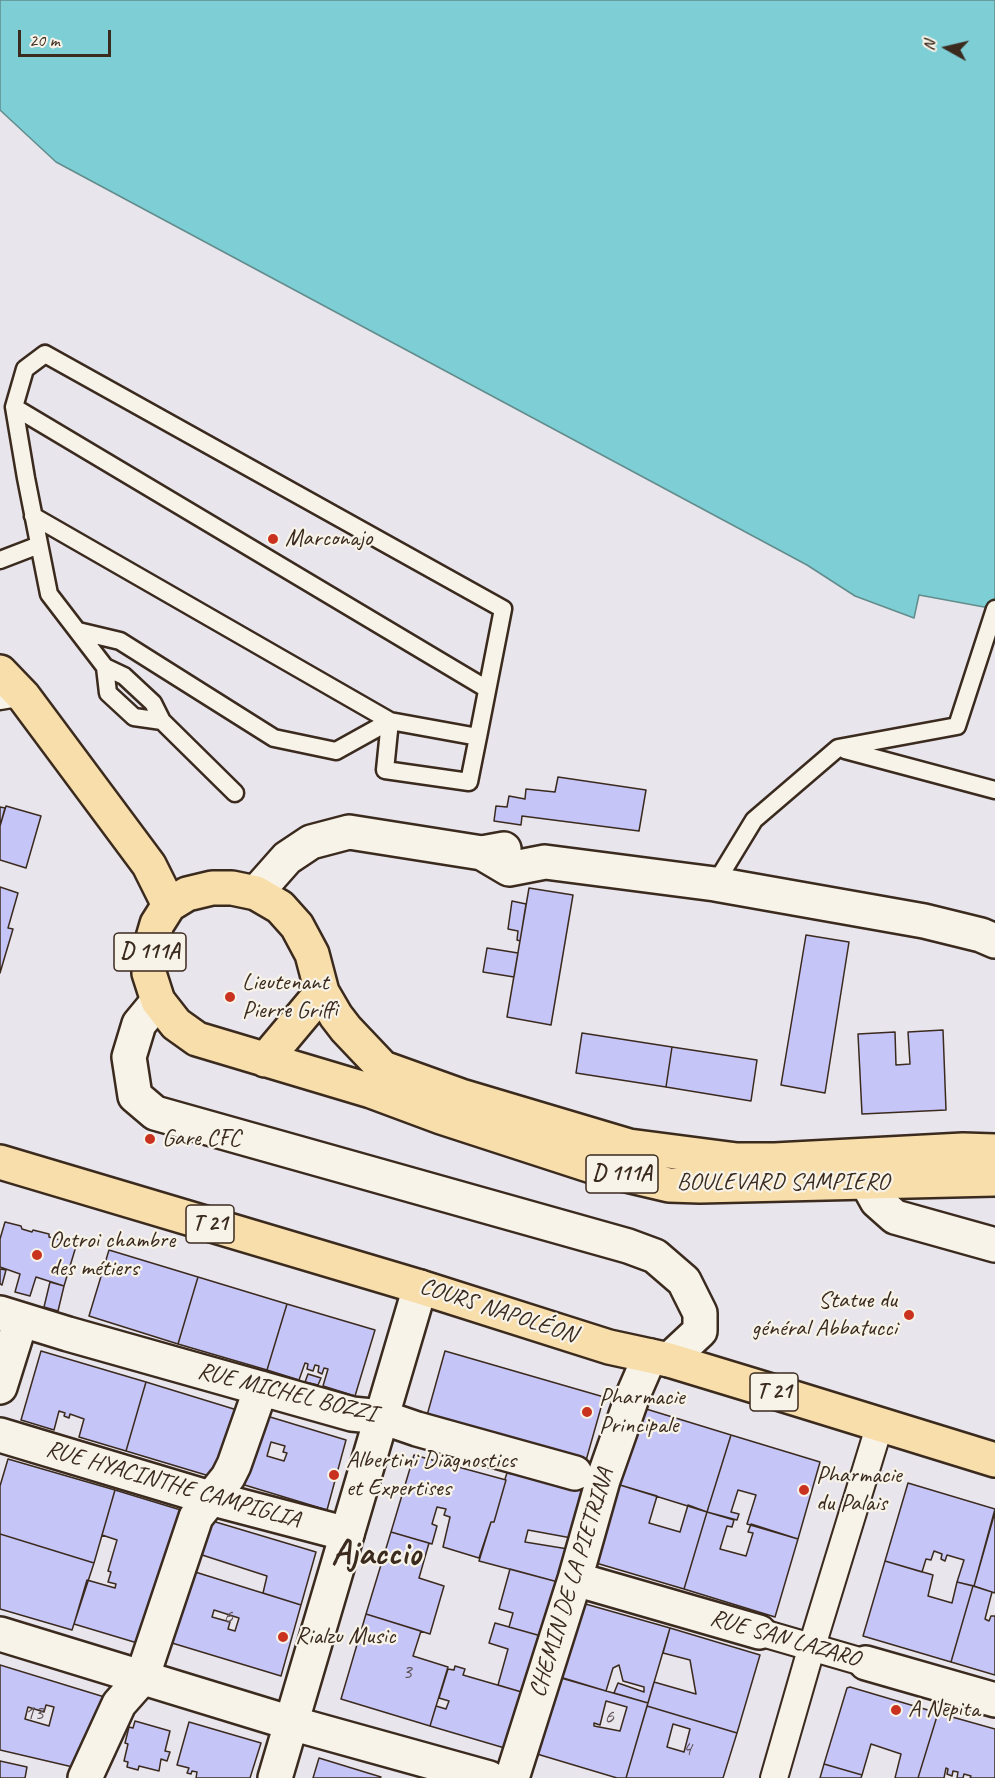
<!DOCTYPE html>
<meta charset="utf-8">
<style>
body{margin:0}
#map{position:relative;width:995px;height:1778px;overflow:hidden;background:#e8e5ec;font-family:Caveat,sans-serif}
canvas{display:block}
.north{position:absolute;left:917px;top:18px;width:60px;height:60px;-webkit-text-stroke:4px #f7f3e8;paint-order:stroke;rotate:278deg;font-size:16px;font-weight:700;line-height:24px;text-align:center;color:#3b2a1e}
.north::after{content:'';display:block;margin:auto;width:21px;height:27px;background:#3b2a1e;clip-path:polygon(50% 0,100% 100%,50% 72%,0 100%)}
.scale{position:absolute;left:18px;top:30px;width:93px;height:27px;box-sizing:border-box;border:3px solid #3b2a1e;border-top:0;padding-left:8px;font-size:18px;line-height:21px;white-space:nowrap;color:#3b2a1e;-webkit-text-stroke:4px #f7f3e8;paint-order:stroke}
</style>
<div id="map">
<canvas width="995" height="1778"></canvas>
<div class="north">N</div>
<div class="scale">20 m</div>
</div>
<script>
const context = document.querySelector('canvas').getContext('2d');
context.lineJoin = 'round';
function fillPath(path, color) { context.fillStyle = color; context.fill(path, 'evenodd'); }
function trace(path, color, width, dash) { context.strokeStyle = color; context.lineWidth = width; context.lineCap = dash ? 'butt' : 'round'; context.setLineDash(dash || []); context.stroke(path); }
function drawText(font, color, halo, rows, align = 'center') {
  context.font = font + ' Caveat,sans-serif'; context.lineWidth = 4.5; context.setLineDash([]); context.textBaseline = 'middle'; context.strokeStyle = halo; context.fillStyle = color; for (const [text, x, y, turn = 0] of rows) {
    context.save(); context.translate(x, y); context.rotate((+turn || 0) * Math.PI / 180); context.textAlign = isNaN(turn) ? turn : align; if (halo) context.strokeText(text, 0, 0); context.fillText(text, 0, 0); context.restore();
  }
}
const water = new Path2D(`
 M0,0H995V609L919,595L914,618L855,596L807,565L56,162L0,110Z`);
const building = new Path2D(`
 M558,777L646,790L639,831L522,816L521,825L494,821L496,806L507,807L509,796L525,799L526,789L555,792Z
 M6,806L41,816L26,868L0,860V826Z
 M0,807L5,808L0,826Z
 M0,887L18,893L8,928L13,929L0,973Z
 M529,888L573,895L551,1025L507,1017Z
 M512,901L526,904L520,941L517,940L518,931L508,929Z
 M806,935L849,942L825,1093L781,1085Z
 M487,948L518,953L514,977L483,972Z
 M943,1030L946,1110L862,1114L858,1034L895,1032L896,1065L910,1064L908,1032Z
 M582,1033L672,1047L666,1087L576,1073Z
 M672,1047L757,1060L751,1101L666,1087Z
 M5,1222L21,1226L22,1229L32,1232L33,1230L49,1234V1237L60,1240L62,1238L77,1243L64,1286L36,1277L30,1296L15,1292L20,1274L0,1267V1239Z
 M109,1250L198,1277L178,1344L89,1316Z
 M0,1269L6,1270L2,1285L0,1284Z
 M198,1277L287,1304L267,1370L178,1344Z
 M50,1282L64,1286L58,1311L44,1307Z
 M287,1304L375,1330L355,1396L323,1386L328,1369L324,1368L322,1374L318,1372L319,1366L315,1365L313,1371L307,1369L308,1364L305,1363L299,1380L267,1370Z
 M41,1351L146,1382L126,1451L79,1437L84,1419L70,1414L69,1418L64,1416L65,1413L59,1411L54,1430L21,1420Z
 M445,1351L604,1397L585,1464L426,1419Z
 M308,1374L321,1378L318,1385L305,1382Z
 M146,1382L237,1410L216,1478L126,1451Z
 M643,1408L731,1435L707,1512L620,1485Z
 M257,1413L346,1440L327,1510L238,1483ZM271,1442L285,1446L283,1452L287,1453L284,1461L267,1456Z
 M731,1435L820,1462L798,1539L747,1524L756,1495L738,1490L731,1512L739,1514L737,1520L707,1512Z
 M414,1455L506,1480L494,1522H491L479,1558L443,1547L450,1517L444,1515L446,1509L437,1507L432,1524L437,1526L432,1544L391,1532Z
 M8,1459L115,1490L94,1563L0,1534V1486Z
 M507,1473L591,1488L577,1539L528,1530L525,1542L568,1549L558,1582L479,1561L491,1522H494L506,1480L505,1479Z
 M908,1483L995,1509L974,1586L957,1582L964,1560L947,1555L945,1561L941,1559L942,1554L934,1551L931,1560L926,1559L922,1572L885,1561Z
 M620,1485L657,1496L649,1523L680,1532L688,1505L707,1512L684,1589L596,1563Z
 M115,1490L184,1511L144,1645L74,1624L87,1580L115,1588L116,1584L108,1582L111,1572L108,1571L117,1540L102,1535Z
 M707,1512L734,1520L732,1527L727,1526L720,1549L746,1556L753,1533L748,1532L751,1524L798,1539L775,1617L684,1589Z
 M995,1512V1593L974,1586Z
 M209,1520L316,1552L301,1605L263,1593L267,1576L199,1554Z
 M391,1532L429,1543L419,1578L444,1586L430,1634L366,1614Z
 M0,1534L94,1563L72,1630L0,1609Z
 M885,1561L933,1575L928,1596L952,1603L957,1582L973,1586L951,1662L863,1636Z
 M510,1569L558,1582L541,1636L509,1627L513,1613L499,1609Z
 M192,1571L301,1605L281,1676L172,1643ZM214,1610L239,1618L235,1631L228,1629L230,1622L212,1617Z
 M973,1586L992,1592L985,1619L989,1621L991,1616H995V1675L951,1662Z
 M582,1603L670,1628L648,1703L614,1693L618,1683L644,1692V1687L623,1681L619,1665L613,1668L606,1691L560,1677Z
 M366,1614L421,1631L413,1656L448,1667L430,1726L341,1699Z
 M495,1623L541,1636L525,1693L498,1685L508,1649L489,1643Z
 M670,1628L760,1655L737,1733L647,1706L654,1682L696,1694L690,1660L663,1653Z
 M0,1665L111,1699L77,1768L0,1750ZM46,1705L54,1707L49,1726L25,1719L28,1707L44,1712Z
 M455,1666L465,1669L463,1675L525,1693L508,1749L430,1726L436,1706L446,1709L449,1701L439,1698L448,1669L454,1670Z
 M561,1678L648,1703L626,1778H617L537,1754ZM606,1701L627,1707L620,1731L594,1726V1723L600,1725Z
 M850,1687L938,1713L918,1778H895L901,1754L871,1744L862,1775L824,1764L847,1688Z
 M647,1706L737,1733L723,1778H626ZM673,1724L690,1729L684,1752L667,1747Z
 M938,1713L995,1729V1778H970L971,1776L964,1774L963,1778H957L958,1772L953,1771L952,1776L947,1774L948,1769L946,1768L944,1778H918Z
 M135,1721L170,1731L165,1751L170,1752L167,1761L161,1759L159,1771L139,1766L138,1770L127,1767L128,1762L124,1761L128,1744L125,1743L129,1727L133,1728Z
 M189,1722L261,1743L250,1778H196L197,1772L192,1771L191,1774L187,1773L189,1768L177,1765Z
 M319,1758L381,1777L380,1778H313Z
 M0,1761L27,1767L25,1778H0Z
 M824,1764L862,1775L861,1778H820Z`);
const service = new Path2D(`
 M14,407L487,689
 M33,516L390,721L478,737L503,609L45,354L25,369L14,407L26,478L49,594L105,667L124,676L153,703L162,721L235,793
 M0,560L39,545
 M78,631L120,641L274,738L336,751L390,721
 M105,667L108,693L134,717L162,721
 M0,701L24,697
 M390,721L385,770L469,782L478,737
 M845,750L995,790
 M715,884L754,820L838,748L957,726L995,609`);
const pedestrian = new Path2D(`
 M759,1632L866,1663
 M774,1778L812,1646L880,1424`);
const minor = new Path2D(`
 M482,853L509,869L545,862L715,884L924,921L981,935L995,941
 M256,893L287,858L311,842L349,832L482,853L504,849
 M867,1183L877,1201L895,1217L995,1245
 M0,1313L68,1334L352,1414L382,1417L417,1429L575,1473
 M0,1387L21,1320
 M0,1435L210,1498L347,1534
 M575,1579L759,1632
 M866,1663L995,1700
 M291,1723L489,1778
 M85,1778L119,1704L142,1678L196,1517L228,1477L234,1465L261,1388
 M512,1778L575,1579L603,1480L633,1395L650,1356`);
const secondary = new Path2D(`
 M158,1001L139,1024L129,1057L135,1096L155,1113L628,1246L655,1256L684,1281L700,1313V1331L669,1360
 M0,1634L291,1723
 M275,1778L420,1287`);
const primary = new Path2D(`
 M0,672L24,697L149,865L169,905
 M265,1060L322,992
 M995,1151L963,1150L775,1160H737L629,1146L461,1096L383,1068L346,1029L336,1016L322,992L312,954L297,926L280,907L256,893L232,888H212L187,894L169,905L157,924L150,948L149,973L158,1001L176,1024L197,1039L371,1091L441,1117L601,1169L669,1185L700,1186L995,1179
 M0,1162L420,1287L609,1347L669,1360L781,1394L995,1460`);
const markers = [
 [273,539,6,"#c8321e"],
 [230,997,6,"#c8321e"],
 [150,1139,6,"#c8321e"],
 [37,1255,6,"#c8321e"],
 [909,1315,6,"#c8321e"],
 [587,1412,6,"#c8321e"],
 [334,1475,6,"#c8321e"],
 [804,1490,6,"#c8321e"],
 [283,1637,6,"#c8321e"],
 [896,1710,6,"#c8321e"]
];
const numberNames = [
 ["6",228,1617],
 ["3",407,1672],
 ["13",34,1713],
 ["6",609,1717],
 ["4",687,1749]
];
const shields = [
 [150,952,72],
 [622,1174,72],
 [210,1224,48],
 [774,1392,48]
];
const shieldNames = [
 ["D 111A",150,952],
 ["D 111A",622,1174],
 ["T 21",210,1224],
 ["T 21",774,1392]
];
const poiNames = [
 ["Marconajo",285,539],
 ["Lieutenant",242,983],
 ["Pierre Griffi",242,1011],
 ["Gare CFC",162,1139],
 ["Octroi chambre",49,1241],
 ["des métiers",49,1269],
 ["Statue du",897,1301,"right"],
 ["général Abbatucci",897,1329,"right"],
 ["Pharmacie",599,1398],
 ["Principale",599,1426],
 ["Albertini Diagnostics",346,1461],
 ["et Expertises",346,1489],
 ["Pharmacie",816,1476],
 ["du Palais",816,1504],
 ["Rialzu Music",295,1637],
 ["A Nepita",908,1710]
];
const streetNames = [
 ["BOULEVARD SAMPIERO",783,1183],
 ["COURS NAPOLÉON",498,1311,18],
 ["RUE MICHEL BOZZI",287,1393,14],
 ["RUE HYACINTHE CAMPIGLIA",173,1485,16],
 ["CHEMIN DE LA PIETRINA",572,1583,-73],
 ["RUE SAN LAZARO",785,1639,16]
];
const townNames = [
 ["Ajaccio",376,1555]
];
fillPath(water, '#7dced5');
trace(water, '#638c8c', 1.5);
fillPath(building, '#c6c5f7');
trace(building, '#3b2a1e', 1.5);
trace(service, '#3b2a1e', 21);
trace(pedestrian, '#3b2a1e', 30);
trace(minor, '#3b2a1e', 38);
trace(secondary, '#3b2a1e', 38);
trace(primary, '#3b2a1e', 38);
trace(service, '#f7f3e8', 16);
trace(pedestrian, '#f7f3e8', 26);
trace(minor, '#f7f3e8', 33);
trace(secondary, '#f7f3e8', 33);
trace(primary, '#f8deab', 33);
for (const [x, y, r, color] of markers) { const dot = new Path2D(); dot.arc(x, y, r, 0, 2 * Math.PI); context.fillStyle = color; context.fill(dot); trace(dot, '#f7f3e8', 2); }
drawText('21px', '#5e5154', null, numberNames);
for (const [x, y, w] of shields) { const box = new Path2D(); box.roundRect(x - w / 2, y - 19, w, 38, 4.5); context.fillStyle = '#f7f3e8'; context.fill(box); trace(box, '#3b2a1e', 1.5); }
drawText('bold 22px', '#3b2a1e', null, shieldNames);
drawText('24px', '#3b2a1e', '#f7f3e8', poiNames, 'left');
drawText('24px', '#3b2a1e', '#f7f3e8', streetNames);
drawText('bold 36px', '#3b2a1e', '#f7f3e8', townNames);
</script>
